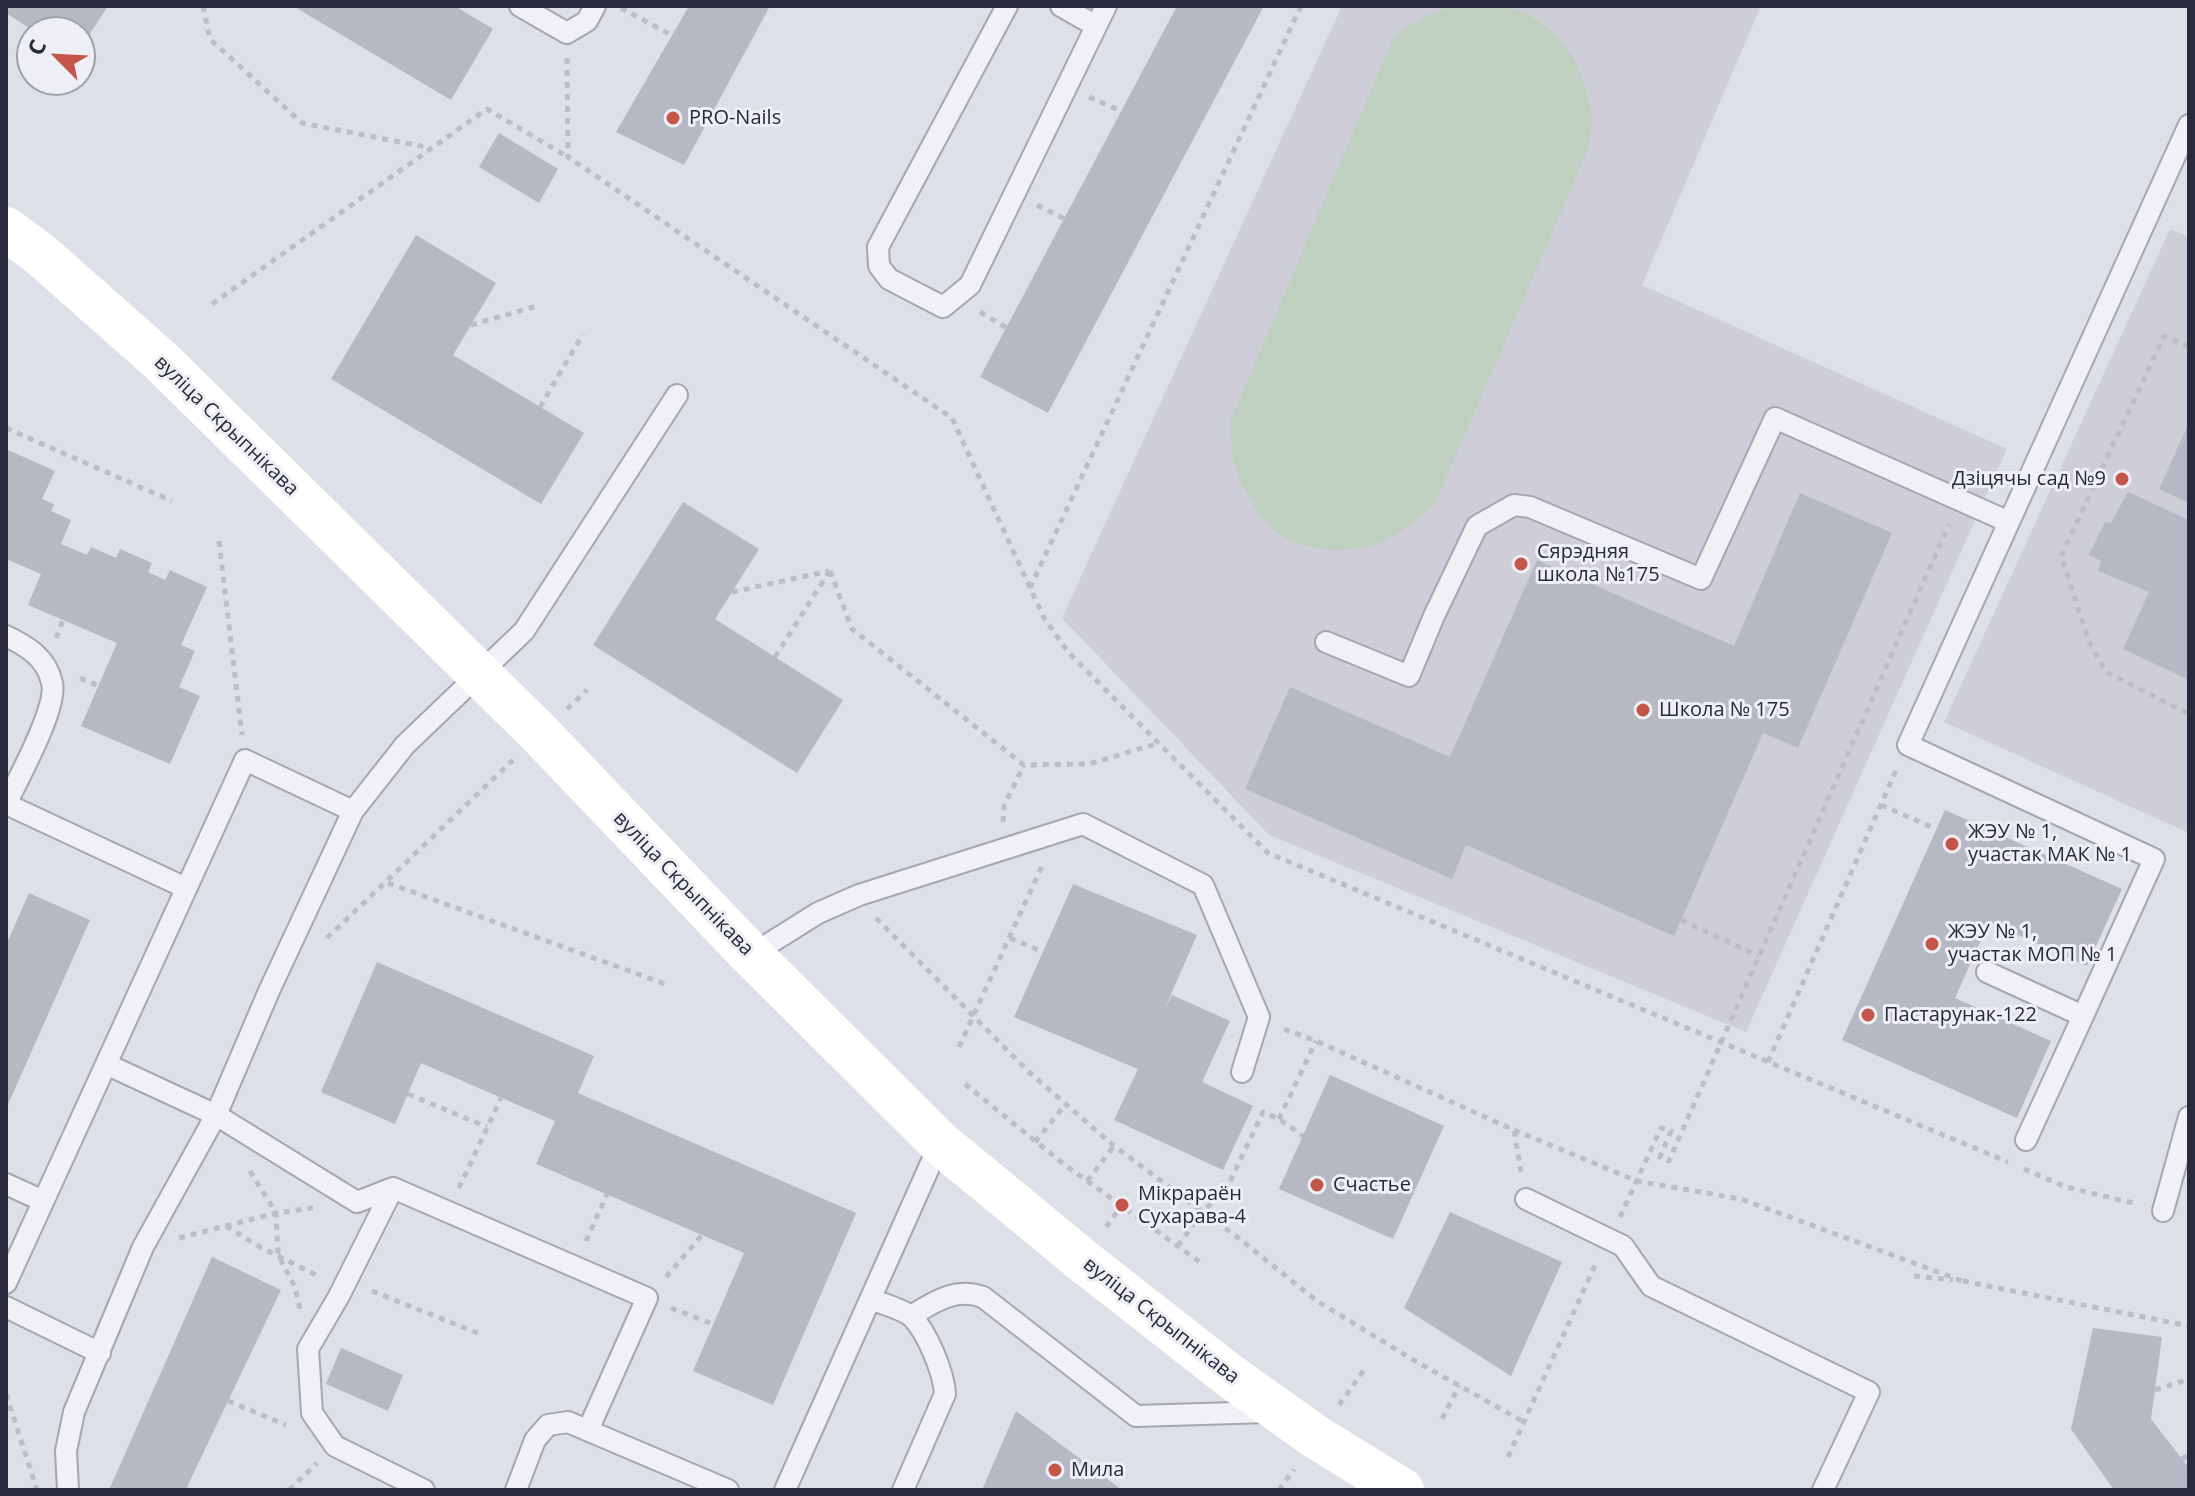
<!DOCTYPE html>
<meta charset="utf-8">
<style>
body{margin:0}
#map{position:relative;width:2195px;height:1496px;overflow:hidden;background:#dee0e7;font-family:"Open Sans",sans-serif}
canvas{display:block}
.frame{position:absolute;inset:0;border:8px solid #292b3c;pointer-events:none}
.north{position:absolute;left:16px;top:16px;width:80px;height:80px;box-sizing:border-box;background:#eeeff4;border:2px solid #9fa1aa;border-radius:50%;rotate:294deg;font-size:22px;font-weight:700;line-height:32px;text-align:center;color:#292b3c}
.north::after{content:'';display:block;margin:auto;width:28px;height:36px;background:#c4554b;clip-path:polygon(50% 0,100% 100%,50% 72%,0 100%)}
</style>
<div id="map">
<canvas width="2195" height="1496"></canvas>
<div class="frame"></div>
<div class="north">С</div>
</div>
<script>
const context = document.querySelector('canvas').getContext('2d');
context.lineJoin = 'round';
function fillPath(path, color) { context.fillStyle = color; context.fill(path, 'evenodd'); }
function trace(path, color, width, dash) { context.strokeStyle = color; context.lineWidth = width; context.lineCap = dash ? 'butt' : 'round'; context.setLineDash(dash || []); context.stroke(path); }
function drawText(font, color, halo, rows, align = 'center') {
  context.font = font + ' "Open Sans",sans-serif'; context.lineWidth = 6; context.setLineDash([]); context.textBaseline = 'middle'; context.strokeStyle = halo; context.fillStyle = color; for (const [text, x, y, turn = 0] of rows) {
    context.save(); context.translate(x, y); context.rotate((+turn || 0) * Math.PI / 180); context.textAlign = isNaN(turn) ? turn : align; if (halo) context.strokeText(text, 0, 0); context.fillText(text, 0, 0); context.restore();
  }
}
const built = new Path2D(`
 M1342,6H1761L1642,285L2007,449L1746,1032L1269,835L1062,618Z
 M2170,229L2189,237V833L1944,722Z`);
const green = new Path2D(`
 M1452,6C1468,6 1486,3 1501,6C1554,16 1584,61 1591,112C1593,123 1589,137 1588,149L1435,504C1416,519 1396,538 1373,545C1343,554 1303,551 1277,533C1262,523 1243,488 1236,471C1231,456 1232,437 1230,422L1395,34L1426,16Z`);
const building = new Path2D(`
 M6,6H108L80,49V32H35L6,13Z
 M293,6H455L493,29L451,100Z
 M689,6H770L684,165L616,132Z
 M1177,6H1264L1048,413L980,377Z
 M499,133L558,169L539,203L479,167Z
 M416,235L496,283L453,355L584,433L541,504L331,379Z
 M2189,423V503L2159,489Z
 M6,449L55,471L42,499L54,504L51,511L71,520L61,544L87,555L91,547L116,558L120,549L152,563L148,572L165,580L170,570L207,587L181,645L195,651L179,687L200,696L170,764L81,726L117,643L28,605L41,574L6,559Z
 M2128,492L2189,520V680L2123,649L2149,592L2098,571L2101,561L2089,555L2105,522L2111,523Z
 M1800,493L1892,533L1798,748L1763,733L1674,936L1466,845L1452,879L1245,789L1290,687L1450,757L1537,560L1734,646Z
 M683,502L759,549L715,619L843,700L797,773L593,645Z
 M1945,810L2122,889L2087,966L1989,922L1955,998L2051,1041L2017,1118L1842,1040Z
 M1073,884L1197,935L1165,1008L1172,995L1230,1021L1202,1082L1253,1106L1223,1170L1114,1120L1138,1069L1014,1017Z
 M29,893L90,920L6,1109V945Z
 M377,962L594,1056L578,1093L856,1213L773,1405L693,1371L744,1253L536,1164L555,1121L421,1063L395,1124L321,1092Z
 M1330,1075L1444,1126L1393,1239L1279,1189Z
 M1450,1212L1562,1262L1511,1376L1404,1308Z
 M212,1257L281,1290L187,1487L193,1490H109Z
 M2093,1328L2162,1337L2151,1419L2189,1468V1490H2114L2071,1429Z
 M341,1348L403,1375L388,1411L326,1384Z
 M1016,1411L1122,1490H982Z`);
const path = new Path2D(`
 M203,6L210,39L302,123L431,148
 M621,8L673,36
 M567,58L568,157L952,418L1044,618L1069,653L1268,853L2008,1162
 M1089,97L1121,111
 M1037,205L1065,219
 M212,304L487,109L568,157
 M980,312L1007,328
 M471,325L537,306
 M2189,347L2164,336L2061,556L2089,642L2106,672L2189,714
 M540,407L583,334
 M6,428L172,501
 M219,541L242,735
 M830,571L852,629L1024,765L1089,764L1159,743
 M1030,588L1301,6
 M732,592L829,571
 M56,638L63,620
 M775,657L829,572
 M80,678L99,686
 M567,709L587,690
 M1881,805L1936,829
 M1003,822L1004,806L1024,765
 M388,883L665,984
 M876,918L1030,1073L1114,1146L1241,1240L1317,1301L1410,1358L1524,1422
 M1681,920L1759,956
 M327,938L513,760
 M1010,938L1043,952
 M1284,1029L1316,1041L1514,1130L1521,1172
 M959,1047L1042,866
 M1768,1062L1897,768
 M965,1084L1065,1165L1200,1262
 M408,1094L487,1127
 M1279,1119L1316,1041
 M1514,1130L1637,1181L1741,1199L1965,1282
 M1035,1142L1065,1105
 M2024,1169L2066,1187L2137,1204
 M250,1171L276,1213L278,1255L295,1287L300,1309
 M1087,1181L1114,1146
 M459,1188L501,1098
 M1620,1217L1661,1128L1671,1131L1660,1157L1669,1161L1949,524
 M226,1226L260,1247L320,1277
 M1106,1227L1122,1205
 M179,1238L276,1213L313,1208
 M586,1241L607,1194
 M1178,1246L1202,1212L1226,1190L1263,1112L1279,1119L1303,1136
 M1914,1276L1953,1280
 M666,1277L702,1235
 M1963,1281L2189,1326
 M372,1291L480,1334
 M671,1308L713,1324
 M2155,1390L2189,1379
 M6,1394L37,1490
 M228,1401L286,1425
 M1339,1405L1364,1370
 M1442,1419L1459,1386
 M1508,1457L1597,1261
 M2182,1459L2189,1455
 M289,1490L317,1463
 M1279,1490L1294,1469`);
const service = new Path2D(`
 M520,6L567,33L587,21L595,6
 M1007,6L878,247L879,266L889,279L943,307L970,285L1106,6
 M1061,6L1096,26
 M6,636C27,646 47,658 52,683C58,707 18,779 6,804L186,888
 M1326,642L1409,676L1434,616L1477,526L1514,505L1530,507L1701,579L1775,418L2009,522
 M751,955L818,913L859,895L1083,824L1203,885L1259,1017L1242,1072
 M1987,972L2083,1016L2154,859L1908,745L2189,125
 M106,1064L216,1115L357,1202L393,1188L647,1298L588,1430
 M2026,1140L2083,1016
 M6,1184L43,1201
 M393,1188L339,1296L308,1349L312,1413L335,1446L424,1490
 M1526,1199L1623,1246L1651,1286L1869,1392L1823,1490
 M2163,1211L2189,1117
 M6,1283L245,760L353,811
 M871,1299C882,1304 903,1309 912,1317C927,1332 944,1373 945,1394L903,1490
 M6,1307L100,1353
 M911,1316C934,1302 955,1287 983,1297L1136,1416L1268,1412
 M68,1490L66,1451L74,1412L143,1247L216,1115L269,991L353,811L405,745L524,631L677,395
 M516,1490L535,1440L548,1425L568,1422L728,1490
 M785,1490L940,1143`);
const secondary = new Path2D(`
 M6,229L40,254L161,361L540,734L751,955L940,1143L1082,1260L1230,1376L1316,1437L1402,1490`);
const markers = [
 [673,118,8,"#c4554b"],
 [2122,479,8,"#c4554b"],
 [1521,564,8,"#c4554b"],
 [1643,710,8,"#c4554b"],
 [1952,844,8,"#c4554b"],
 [1932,944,8,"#c4554b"],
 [1868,1015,8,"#c4554b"],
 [1317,1185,8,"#c4554b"],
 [1122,1205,8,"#c4554b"],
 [1055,1470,8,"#c4554b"]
];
const poiNames = [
 ["PRO-Nails",689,118],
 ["Дзіцячы сад №9",2106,479,"right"],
 ["Сярэдняя",1537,552],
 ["школа №175",1537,575],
 ["Школа № 175",1659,710],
 ["ЖЭУ № 1,",1968,832],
 ["участак МАК № 1",1968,855],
 ["ЖЭУ № 1,",1948,932],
 ["участак МОП № 1",1948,955],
 ["Пастарунак-122",1884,1015],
 ["Счастье",1333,1185],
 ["Мікрараён",1138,1194],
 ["Сухарава-4",1138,1217],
 ["Мила",1071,1470]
];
const streetNames = [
 ["вуліца Скрыпнікава",226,426,44],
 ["вуліца Скрыпнікава",683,884,46],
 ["вуліца Скрыпнікава",1161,1321,38]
];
fillPath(built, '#cdced8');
fillPath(green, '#c0d0c0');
fillPath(building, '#b6b8c3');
trace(service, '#a4a6b0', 24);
trace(path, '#bdbec5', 5, [6, 6]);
trace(service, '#f1f1f5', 20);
trace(secondary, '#fff', 44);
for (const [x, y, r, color] of markers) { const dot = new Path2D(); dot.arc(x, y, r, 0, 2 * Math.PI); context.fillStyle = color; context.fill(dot); trace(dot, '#eeeff4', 3); }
drawText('20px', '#292b3c', '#eeeff4', poiNames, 'left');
drawText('20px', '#292b3c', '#eeeff4', streetNames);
</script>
